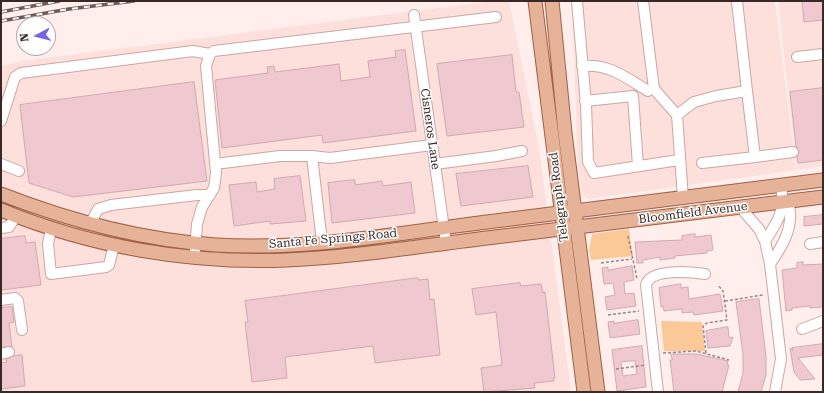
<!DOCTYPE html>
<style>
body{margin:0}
#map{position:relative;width:824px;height:393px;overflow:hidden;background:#ffeeec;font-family:"Roboto Serif",serif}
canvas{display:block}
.frame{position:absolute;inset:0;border:2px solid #382927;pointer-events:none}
.north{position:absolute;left:16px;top:16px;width:40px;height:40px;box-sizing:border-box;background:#fff;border:1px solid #afa9a9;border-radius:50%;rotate:263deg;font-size:11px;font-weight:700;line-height:16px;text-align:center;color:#382927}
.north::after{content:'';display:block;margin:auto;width:14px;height:18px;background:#7864df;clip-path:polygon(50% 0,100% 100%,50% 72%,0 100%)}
</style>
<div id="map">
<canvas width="824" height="393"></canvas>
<div class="frame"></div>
<div class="north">N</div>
</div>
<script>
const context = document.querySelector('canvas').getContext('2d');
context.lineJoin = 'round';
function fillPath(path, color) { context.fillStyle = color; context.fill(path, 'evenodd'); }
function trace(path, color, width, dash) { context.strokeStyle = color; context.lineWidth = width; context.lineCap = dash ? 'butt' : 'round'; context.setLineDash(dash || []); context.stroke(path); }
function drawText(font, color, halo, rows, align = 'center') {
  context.font = font + ' "Roboto Serif",serif'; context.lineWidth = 3; context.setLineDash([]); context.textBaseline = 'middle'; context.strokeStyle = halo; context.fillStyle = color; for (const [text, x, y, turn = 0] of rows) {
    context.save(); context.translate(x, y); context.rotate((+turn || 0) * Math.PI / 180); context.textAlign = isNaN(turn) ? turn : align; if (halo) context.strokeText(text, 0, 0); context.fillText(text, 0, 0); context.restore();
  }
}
const built = new Path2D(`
 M493,1H509L539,148L571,392H1V66L22,61Z
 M572,1H775L796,170L588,199L582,195L578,166Z
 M778,1H823V166L797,170Z`);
const green = new Path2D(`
 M629,229L633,256L591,260L589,250L592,234Z
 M661,321L702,322L705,351H664Z`);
const building = new Path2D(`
 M823,1V20L804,22L802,2Z
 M405,50L416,131L323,143L322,135L222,148L215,80L268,73L267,67L274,66L275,72L339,64L341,81L370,77L368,61L396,57L395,51Z
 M512,55L516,92H519L524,127L447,136L437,64Z
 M194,82L207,181L73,197L29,183L20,105Z
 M823,88V160L798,163L797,157L799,152L796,146L790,92Z
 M528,166L533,197L461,206L456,174Z
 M300,176L306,221L270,224V221L234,226L229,185L256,182L257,192L275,189L274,179Z
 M355,180V185L382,181L383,186L411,182L415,213L332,223L328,183Z
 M823,215V224L804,226V217Z
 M695,234V237L711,235L713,250L707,251V253L675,256V258L660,260V257L643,260V263H637L635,242L682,240V236Z
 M25,236L26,243L35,242L41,285L1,290V239Z
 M803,262V265L823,264V307L810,308V306L792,308V310L786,311L782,270L797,268V263Z
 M632,266L634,280L624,282L625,294L634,293L636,306L607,310L605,297L615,295L613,283L604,284L602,268L608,267V270Z
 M418,278L419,280L428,279L430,300L434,299L440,355L375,363L373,346L285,357L287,378L252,382L245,322H248L245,301Z
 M520,283L521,286L541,284L543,293L545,292L555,378H553L554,381L534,383L535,388L484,392L481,368L502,365L496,312L476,315L472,289Z
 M681,284V288L688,287L689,299L720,294L723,311L694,315L693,312L682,313V309L664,311L663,306L661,307L659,288Z
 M759,299L766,357V375L761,392H738L743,373V354L736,302Z
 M12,307L14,322L9,323L12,347H1V308Z
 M638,320L640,334L610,338L608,322L614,321V323Z
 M728,327L729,338L733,337L730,346L708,348L706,331Z
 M823,344V355L798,358L815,379L800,380L794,372L790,348L793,351L792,348Z
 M642,346L646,387L617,391L612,350ZM635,361L637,374L623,376L621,362Z
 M671,354H697L728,361L727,365H729L722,392H674L670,360H672Z
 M22,355L25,386L1,389V363L7,362L6,359L14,356Z`);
const path = new Path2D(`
 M628,236L637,279
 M601,263L632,259
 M725,301L763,295
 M608,315L639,311
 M663,353L696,351L729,360
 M706,353L703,326L707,323L727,320L723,291L718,285
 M616,369L646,365`);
const minor = new Path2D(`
 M577,1L586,104L588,162L594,173L679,160
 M643,1L654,89L677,115L683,198
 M414,15L446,243
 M797,57L823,54
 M582,66C610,64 625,77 648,91
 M585,101L633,96L638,166
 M677,115L694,102L716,96L747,91L737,1
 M1,121L15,77L21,73L193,51L210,54
 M312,156L322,242
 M755,157L793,152
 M702,163L755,157L747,91
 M1,164L19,171
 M215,164L280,156H312L330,158L432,145
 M435,164L496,156L522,151
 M740,207L759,229L765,241L770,264L781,359L775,392
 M90,224L98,209L111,205L197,195H210
 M1,228L9,227L16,216
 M51,229L48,244L51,274L106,267L109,265L114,245
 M765,241C779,220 785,211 781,185
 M810,244L823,242
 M195,250L197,224L202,207L214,188L216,173L206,66L210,54L214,51L496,17
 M770,264C782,247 794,227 789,206L784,202
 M1,300L15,298L18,301L22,330
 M802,329L823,321
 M1,354L9,352
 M658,392L646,285C650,268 691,272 705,274`);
const major = new Path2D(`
 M535,1L584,392
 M552,1L565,133L598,392
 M1,194C70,221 142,240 216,245C309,251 403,232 495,221C604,207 714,194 823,180
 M1,210C91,247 190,264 287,260C354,257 421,246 487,238C599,225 711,211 823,197`);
const rail = new Path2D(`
 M1,12L59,1
 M1,21L69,9L134,1`);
const streetNames = [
 ["Cisneros Lane",430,129,82],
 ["Telegraph Road",559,197,-97],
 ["Bloomfield Avenue",693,213,-7],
 ["Santa Fe Springs Road",333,239,-5]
];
fillPath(built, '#fddfdb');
fillPath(green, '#fbc897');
fillPath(building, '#f0c8cf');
trace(building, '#d0aab1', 1);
trace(minor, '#cda6a2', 12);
trace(major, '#9f6044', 15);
trace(path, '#958684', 1.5, [3, 2]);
trace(minor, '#fff', 10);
trace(major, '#e6b298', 13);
trace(rail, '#6c5c5a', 3.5);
trace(rail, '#fff', 2, [6]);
drawText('12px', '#382927', '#fff', streetNames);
</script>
